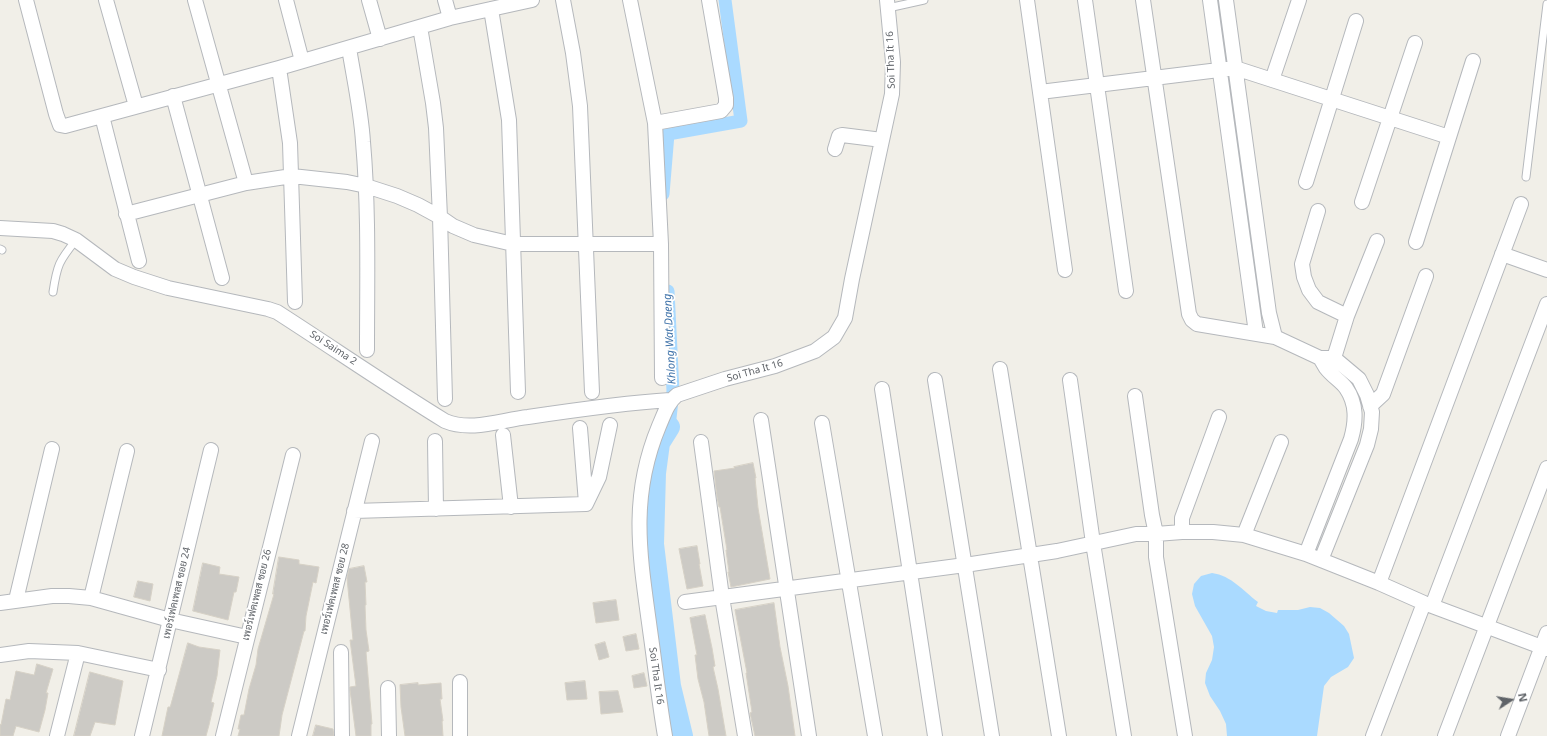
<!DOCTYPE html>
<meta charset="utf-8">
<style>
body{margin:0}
#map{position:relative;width:1547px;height:736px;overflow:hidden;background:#f1efe8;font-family:"Noto Sans",sans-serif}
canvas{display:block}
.north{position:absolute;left:1491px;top:680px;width:40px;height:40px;-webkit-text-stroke:3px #fff;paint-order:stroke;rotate:78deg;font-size:11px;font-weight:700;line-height:16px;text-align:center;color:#5f6368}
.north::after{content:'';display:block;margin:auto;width:14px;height:18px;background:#5f6368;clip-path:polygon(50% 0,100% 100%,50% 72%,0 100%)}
</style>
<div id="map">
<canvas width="1547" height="736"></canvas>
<div class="north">N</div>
</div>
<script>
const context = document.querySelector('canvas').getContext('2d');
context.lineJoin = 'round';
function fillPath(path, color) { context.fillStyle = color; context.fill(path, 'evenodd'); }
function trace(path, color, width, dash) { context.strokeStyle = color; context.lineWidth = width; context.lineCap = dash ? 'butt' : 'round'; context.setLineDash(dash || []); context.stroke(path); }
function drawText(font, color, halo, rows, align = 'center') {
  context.font = font + ' "Noto Sans",Sarabun,sans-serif'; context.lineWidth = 3.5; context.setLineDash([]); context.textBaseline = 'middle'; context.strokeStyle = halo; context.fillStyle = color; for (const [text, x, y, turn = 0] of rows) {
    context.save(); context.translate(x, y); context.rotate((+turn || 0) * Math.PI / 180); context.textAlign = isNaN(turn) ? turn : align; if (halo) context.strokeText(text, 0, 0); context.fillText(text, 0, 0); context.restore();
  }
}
const water = new Path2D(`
 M1212,573C1232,576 1242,590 1258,602L1256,606L1266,611L1277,613L1278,610H1298L1310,607L1320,608L1329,613L1344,626L1349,634L1354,658L1348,667L1331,677L1324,686L1317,736H1227L1226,724L1220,711L1210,696L1205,683L1206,673L1212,660L1214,647L1212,636L1195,606L1192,594L1194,584L1201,576Z`);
const canal = new Path2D(`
 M663,194L668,134L741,121L725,0
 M668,291L673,391L669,427`);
const river = new Path2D(`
 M669,427L659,443L655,473L653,544L670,686L682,736`);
const building = new Path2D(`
 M753,463L756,478H755L758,508L770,579L731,587L728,572H729L726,550H727L720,507H719L717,497L714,471L735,468L734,467Z
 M697,546L700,564H699L703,586L687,589L679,549Z
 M279,557L299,560V564L319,567L316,583L313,582L306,616L305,631H304L282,715L279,736H238L240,729H238L241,715H244L249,689L256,665L258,649L274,594H273Z
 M203,563L220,567L219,574L239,577L236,592H234L228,620L193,611Z
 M364,566L367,582H365L366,605H365L366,630L369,651L366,652L372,724H371V736H356L350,690V687L356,686L350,640H353L347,578L349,569Z
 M138,581L153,584L150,601L134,597Z
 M616,600L619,620L596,623L593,603Z
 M774,603L780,647L788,686L795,736H755L750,713L752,712L746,673H747L735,610Z
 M705,615L712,648L715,666L713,667L718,689L726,736H709L704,702L698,679L695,655H697L690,618Z
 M636,634L639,649L626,651L623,637Z
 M605,642L609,657L599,660L595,645Z
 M188,643L199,647L220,650L217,676L211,702L214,703L209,725L206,736H162L168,707H170Z
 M37,664L53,669L46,693H48L45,710L39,732L16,726L13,736H0V724L1,725L6,699L10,700L16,671L34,675Z
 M90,672L123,681L115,725L95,722L90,736H74Z
 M644,673L647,686L634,688L632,676Z
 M585,681L587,699L567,700L565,683Z
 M418,683V685L441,683L442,699H440L443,721H442L443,736H405L401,707L400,685Z
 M618,691L623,712L601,714L599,692Z
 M316,725L333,729L334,736H313Z`);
const lane = new Path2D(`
 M888,8L924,0
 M1526,177L1547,4
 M0,249L2,250
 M53,292C57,265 59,261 76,240`);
const street = new Path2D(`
 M26,0L56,114L60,125L65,126L279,68L450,18L532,0
 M106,0L136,106
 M195,0L246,183
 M286,0L302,61
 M369,0L380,39
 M445,0L450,18
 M563,0L573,53L580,106L592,392
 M630,0L655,123L661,244L662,378
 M1027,0L1065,270
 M1085,0L1126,291
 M1143,0L1189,314L1192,320L1197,324L1275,337L1320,358H1334L1359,379L1367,395L1372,412L1371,429L1367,445L1321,560
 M1210,0L1256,333
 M1226,0L1269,313L1275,337
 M491,9L509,120L518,392
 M420,27L433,103L436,128L440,217L445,399
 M349,48C354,79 361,110 363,142C369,211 367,280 367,350
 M279,68L290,143L295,302
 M1272,80L1299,0
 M1040,92L1235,68L1449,137
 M173,96L222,278
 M102,116L139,261
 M655,123L721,111L726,105V98L709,0
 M835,149L839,136L842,135L882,140
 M1306,182L1356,21
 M1362,202L1415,43
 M1318,211L1302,264L1304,277L1309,290L1318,302L1347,316
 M126,214L246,183L292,176L347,182L366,186L397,196L418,205L440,217L453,226L474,235L513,244H661
 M0,228L53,231L63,234L76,240L115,269L134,277L168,288L268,309L277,312C333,348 388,386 445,421C471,432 501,420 528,417C575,410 623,403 670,400
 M1416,242L1473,61
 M1502,254L1547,270
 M1329,365L1334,358L1347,316L1377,241
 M1000,369L1059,736
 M935,380L992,736
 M1070,380L1093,543L1124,736
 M882,389L935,736
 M1135,396L1152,515L1156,534V557L1185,736
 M1370,406L1383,394L1426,276
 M761,420L809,736
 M822,423L875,736
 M580,428L586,503
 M503,435L511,507
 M435,441L436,509
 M701,442L722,597L745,736
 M354,511L586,504L599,477L610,425
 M1182,532V518L1219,417
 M1244,535L1281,442
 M1306,554L1351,439C1356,421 1357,404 1346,388C1341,381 1332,376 1326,368C1324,365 1322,361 1320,358
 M1379,583L1521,204
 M91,598L127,451
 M16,600L52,449
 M685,602L965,565L1057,551L1136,534H1156L1182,532H1213L1244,535L1306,554L1379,583L1424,603L1547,649
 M0,603L52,596H69L91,598L170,620L247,637
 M1432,606L1547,304
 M341,652L342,736
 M0,655L29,651L78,653L159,670
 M460,682V736
 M388,688L389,736
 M57,736L78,653
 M142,736L211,450
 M223,736L293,455
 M299,736L372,441
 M665,736C659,701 655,665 650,630C640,556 629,498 659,426C664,415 667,403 677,395L725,379L775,366L815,351L834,337L845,318L852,279L892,94L893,62L887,0
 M1373,736L1424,603
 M1445,736L1547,468
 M1508,736L1547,633`);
const streetNames = [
 ["Soi Tha It 16",891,60,-92],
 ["Soi Saima 2",333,348,33],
 ["Soi Tha It 16",755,371,-16],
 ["เพอร์เฟคเพลส ซอย 28",335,589,-76],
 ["เพอร์เฟคเพลส ซอย 24",177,593,-77],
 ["เพอร์เฟคเพลส ซอย 26",257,595,-76],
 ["Soi Tha It 16",656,676,82]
];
const waterNames = [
 ["Khlong Wat Daeng",670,339,-93]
];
fillPath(water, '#aadaff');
trace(canal, '#aadaff', 13);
trace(river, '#aadaff', 22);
fillPath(building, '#cccac5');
trace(building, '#d6d1c6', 1);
trace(lane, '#b5b8bc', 9);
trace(street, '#b5b8bc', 16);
trace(lane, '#fff', 7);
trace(street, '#fff', 14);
drawText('10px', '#5f6368', '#fff', streetNames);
drawText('italic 11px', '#4174aa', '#fff', waterNames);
</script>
